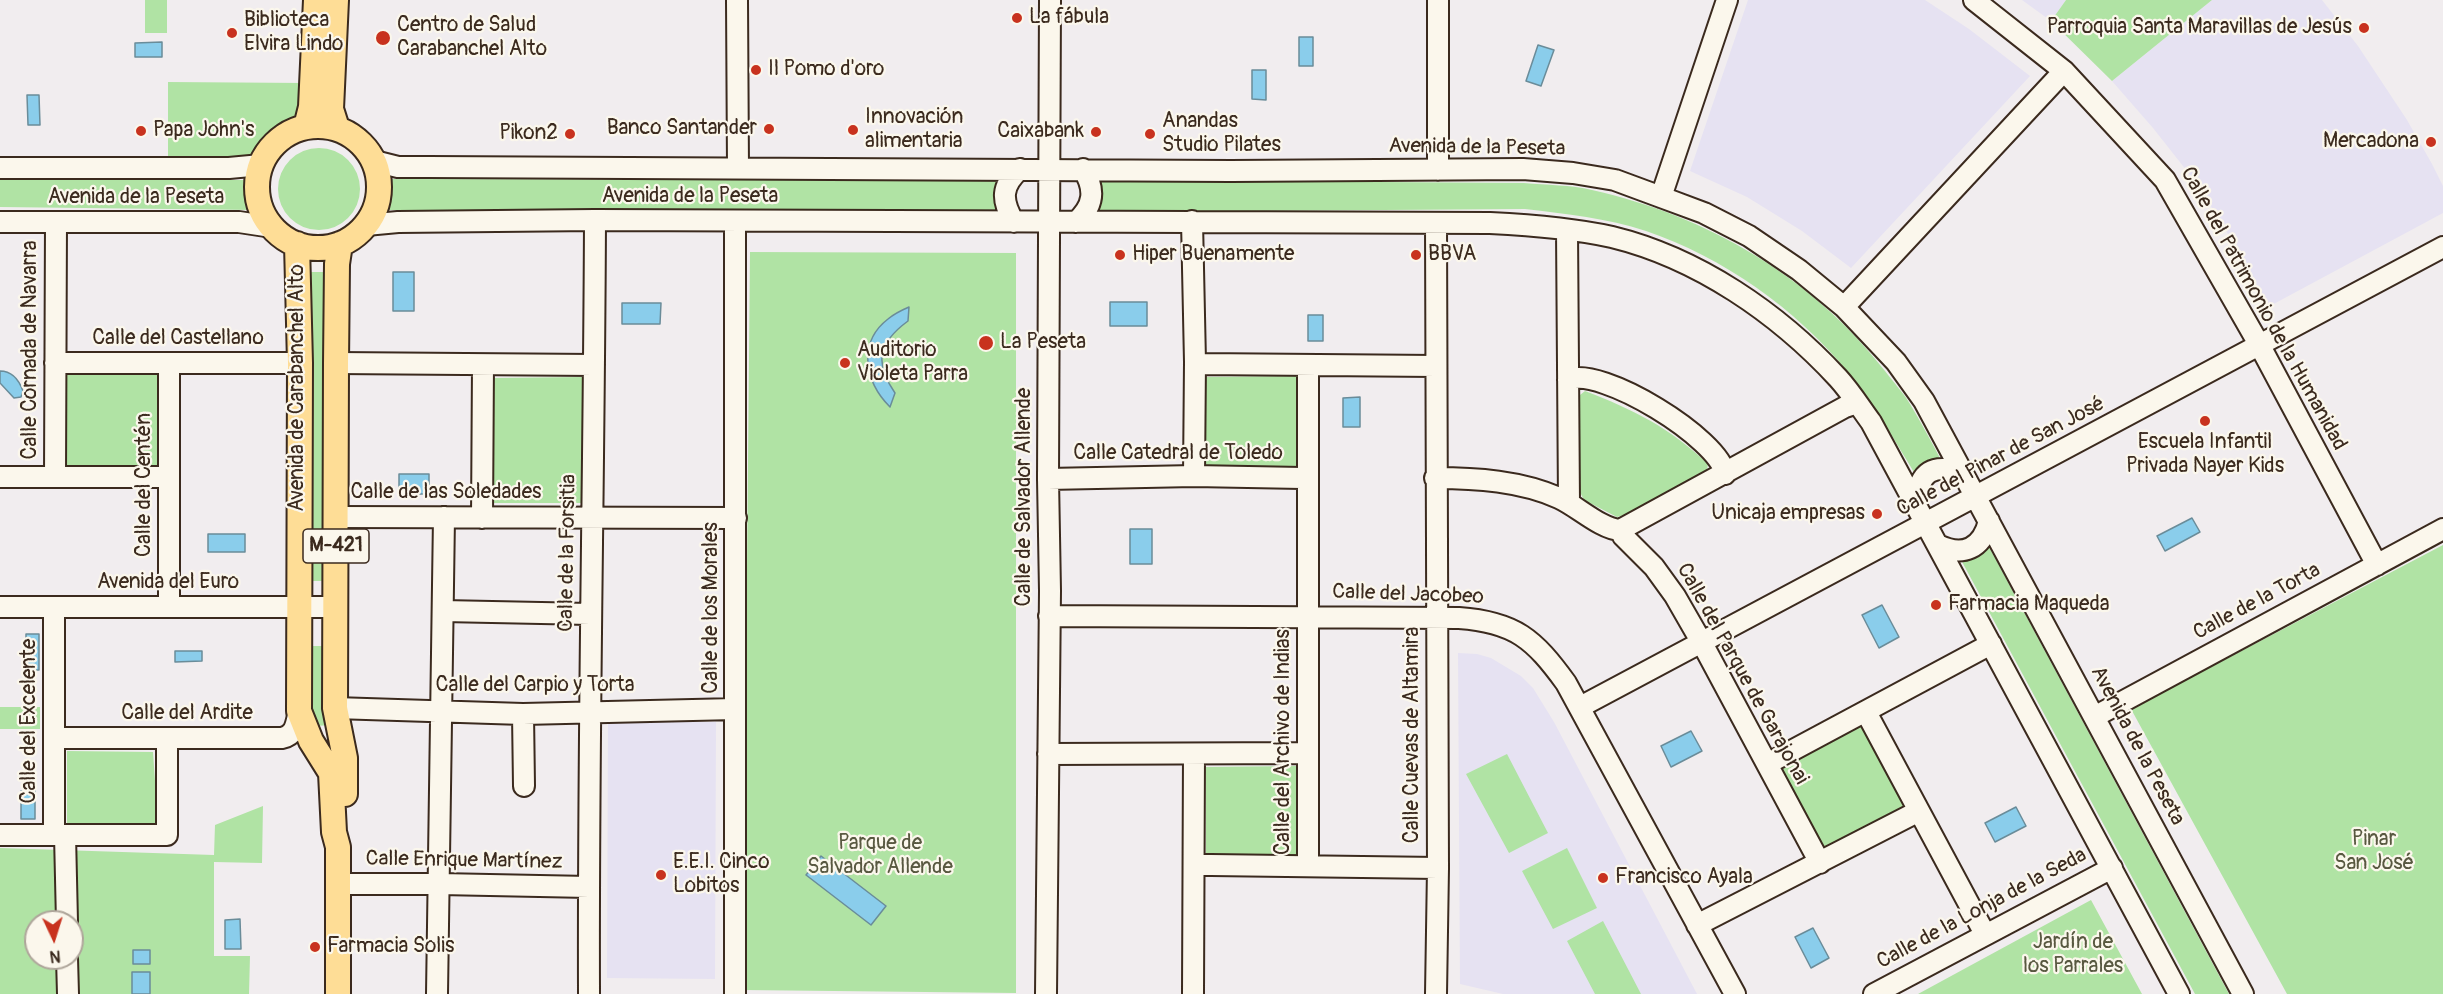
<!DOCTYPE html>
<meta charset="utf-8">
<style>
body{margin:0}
#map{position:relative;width:2443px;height:994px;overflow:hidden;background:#f1edef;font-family:Pangolin,sans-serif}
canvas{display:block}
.north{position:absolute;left:24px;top:910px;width:60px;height:60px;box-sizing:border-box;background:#fbf7ec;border:2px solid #aea59a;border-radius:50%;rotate:176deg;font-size:16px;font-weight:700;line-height:24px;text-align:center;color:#3b2a1e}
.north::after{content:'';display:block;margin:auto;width:21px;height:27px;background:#c8321e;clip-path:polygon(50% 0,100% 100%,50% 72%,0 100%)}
</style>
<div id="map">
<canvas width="2443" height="994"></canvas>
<div class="north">N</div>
</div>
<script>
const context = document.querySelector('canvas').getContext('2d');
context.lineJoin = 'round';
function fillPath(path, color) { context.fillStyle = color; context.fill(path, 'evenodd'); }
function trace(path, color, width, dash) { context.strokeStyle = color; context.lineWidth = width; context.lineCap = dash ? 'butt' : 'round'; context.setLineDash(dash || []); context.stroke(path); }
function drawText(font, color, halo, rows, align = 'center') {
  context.font = font + ' Pangolin,sans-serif'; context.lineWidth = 4.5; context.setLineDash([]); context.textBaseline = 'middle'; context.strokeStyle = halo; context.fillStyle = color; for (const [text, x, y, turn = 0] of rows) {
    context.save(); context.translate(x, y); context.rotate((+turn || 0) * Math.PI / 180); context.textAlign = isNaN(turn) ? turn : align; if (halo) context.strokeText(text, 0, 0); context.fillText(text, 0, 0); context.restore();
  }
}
const built = new Path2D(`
 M1748,0H1925L1969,29L2030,76L1851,268L1802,231L1747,197L1690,171Z
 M2022,0H2066L2051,21Z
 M2212,0H2322L2358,46L2407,120L2432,164L2443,186V213L2268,307L2236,247L2198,185L2153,128L2112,81Z
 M1458,653L1477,654L1491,658L1521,676L1533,688L1554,722L1697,994H1503L1460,984Z
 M608,722H716L715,979L607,978Z`);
const green = new Path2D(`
 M145,0H167V33H145Z
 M2066,0H2212L2112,81L2051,21Z
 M168,82L306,83V127C282,136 273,143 261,165L168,168Z
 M278 189a41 41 0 1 1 82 0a41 41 0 1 1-82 0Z
 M384,179L996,180L998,210H383Z
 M0,180H253L254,210L0,207Z
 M1097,180L1524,183C1547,185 1571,185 1592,190C1708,216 1812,277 1885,371C1893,382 1903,392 1910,404C1921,422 1931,441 1941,460L1915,474C1894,439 1873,403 1847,371C1796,309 1723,257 1646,231C1607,218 1566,214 1525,209L1097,212L1101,195Z
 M750,252L1016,253V993L743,990Z
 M309,272H325L326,581H310Z
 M55,363H169V477H55Z
 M1298,376V466H1202V377Z
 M583,377L582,503H492V378Z
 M1585,391C1634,410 1669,427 1708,464L1707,470L1625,515L1617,517L1584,500L1579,490L1580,395Z
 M1988,545L2229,994H2195L1960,558Z
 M2443,545V994H2287L2131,709Z
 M308,646H330L332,725L315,726L310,718Z
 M0,707H40V729H0Z
 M1866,712L1919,811L1820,863L1767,764Z
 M67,751L153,752L158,824L67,823Z
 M1507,754L1548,833L1509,853L1466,774Z
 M1296,766V856H1206V767Z
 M263,806L262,863L214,862V956H250L249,994H0V848L214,855L215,825ZM36,922H72V958H36Z
 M1567,848L1597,908L1553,929L1522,871Z
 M2091,900L2142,994H1918Z
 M1603,921L1641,994H1595L1567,941Z`);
const water = new Path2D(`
 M1299,37H1313V66H1299Z
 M162,42V57H135V43Z
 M1538,45L1554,50L1541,86L1526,81Z
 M1252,70H1266V100L1252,99Z
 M27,95H39L40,125H28Z
 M393,272H414V311H393Z
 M1110,302H1147V326H1110Z
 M622,303H661L660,324H622Z
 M909,307L908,321C878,343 874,363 895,393L890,407C865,382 857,343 888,319C894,314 902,310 909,307Z
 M1308,315H1323V341H1308Z
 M0,371C12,371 19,380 23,391L21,397L14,398L0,383Z
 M1360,397V427H1343V398Z
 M399,474H429V494H399Z
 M2192,518L2200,532L2165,551L2157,536Z
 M1130,529H1152V564H1130Z
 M208,534H245V552H208Z
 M1882,605L1899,637L1879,648L1862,615Z
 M26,634H39V670H26Z
 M175,651H202V661L175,662Z
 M1691,731L1702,751L1671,767L1661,746Z
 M35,790V819H21V791Z
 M2016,807L2026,826L1995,842L1985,823Z
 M821,856L886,906L871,925L806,875Z
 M240,919L241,949H225V920Z
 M1813,928L1829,958L1811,968L1795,937Z
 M133,950H150V964H133Z
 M132,972H150V994H132Z`);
const minor = new Path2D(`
 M737,0L738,168
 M1974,0L2064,71L2165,180L2260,346L2377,565
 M374,161L398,167H428L1231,171L1523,169L1573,173L1615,180L1661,197L1704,213L1749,236L1799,270L1844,307L1896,362L1924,401L2243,994
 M0,168H229L261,165
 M1438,170V0
 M1661,197L1727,0
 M1192,221L1195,362L1194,476
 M0,222H239L272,227
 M1014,222C1001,200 1001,186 1020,169
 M1076,222C1094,206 1096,190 1083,169
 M1436,223L1438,868L1436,994
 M366,225L398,222L595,220L1490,223C1530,225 1572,228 1612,237C1698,258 1778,313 1838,378C1850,391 1860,407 1871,422L2179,994
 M1567,230L1569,503
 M1844,307L2064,71
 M55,363H300
 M336,363L594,365
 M1308,365V866
 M1195,367L1200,364L1436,366
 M1568,380C1600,365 1720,439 1725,474
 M0,477H169
 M55,477L56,222
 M1435,478C1476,478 1521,481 1559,498C1577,506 1601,529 1620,530L1623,536L1654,567L1675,596L1702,643L1820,863
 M1048,479L1194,476L1302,478L1307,475
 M1916,503C1919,471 1933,463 1963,473
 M335,517L736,518
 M482,518L483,365
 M1620,530L1845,407L1857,403
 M1938,545C1963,557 1982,549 1989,521
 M0,607H336
 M169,607V363
 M54,608V834
 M443,611L590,614
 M1049,616L1459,618C1515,622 1534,639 1566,683L1735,994
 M1580,707L2443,247
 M335,708L523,714L735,709
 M1866,712L1985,934
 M523,714L524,786
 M2094,717L2443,529
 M56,738H282C296,735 296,723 299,711
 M1048,754L1308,753
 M1767,764L1991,644
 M0,835H167V738
 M65,835L67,922
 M1194,861L1201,865H1211L1438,868
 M338,884H440L589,887
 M1697,925L1919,811
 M67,958L68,994
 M437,994L444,517
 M589,994C588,736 594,478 595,220
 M735,994V221
 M1046,994L1050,591L1048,479L1050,0
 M1193,994L1194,754
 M1874,994L2112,868`);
const major = new Path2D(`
 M336,0L331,109L337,128
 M257 187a61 61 0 1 1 122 0a61 61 0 1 1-122 0Z
 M306,127L311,107L316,0
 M297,244L300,363L299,711L311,741L331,773L334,832L338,847V994
 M340,244L337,264L336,363L335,708L345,758V794`);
const markers = [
 [1017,18,6,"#c8321e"],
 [2364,28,6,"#c8321e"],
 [232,33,6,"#c8321e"],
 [383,38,8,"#c8321e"],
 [756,70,6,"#c8321e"],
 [769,129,6,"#c8321e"],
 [853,130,6,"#c8321e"],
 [141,131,6,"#c8321e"],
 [1096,132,6,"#c8321e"],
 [570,134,6,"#c8321e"],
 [1150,134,6,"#c8321e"],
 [2431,142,6,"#c8321e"],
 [1120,255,6,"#c8321e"],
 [1416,255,6,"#c8321e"],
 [986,343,8,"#c8321e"],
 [845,363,6,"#c8321e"],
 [2205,421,6,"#c8321e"],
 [1877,514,6,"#c8321e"],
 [1936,605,6,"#c8321e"],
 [661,875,6,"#c8321e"],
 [1603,878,6,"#c8321e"],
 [315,947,6,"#c8321e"]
];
const shields = [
 [336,546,66]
];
const shieldNames = [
 ["M-421",336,546]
];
const poiNames = [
 ["La fábula",1029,18],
 ["Biblioteca",244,21],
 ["Elvira Lindo",244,45],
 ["Centro de Salud",397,26],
 ["Carabanchel Alto",397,50],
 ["Parroquia Santa Maravillas de Jesús",2352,28,"right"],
 ["Il Pomo d'oro",768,70],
 ["Innovación",865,118],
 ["alimentaria",865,142],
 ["Anandas",1162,122],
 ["Studio Pilates",1162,146],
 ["Banco Santander",757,129,"right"],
 ["Papa John's",153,131],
 ["Caixabank",1084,132,"right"],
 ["Pikon2",558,134,"right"],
 ["Mercadona",2419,142,"right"],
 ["Hiper Buenamente",1132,255],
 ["BBVA",1428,255],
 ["La Peseta",1000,343],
 ["Auditorio",857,351],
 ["Violeta Parra",857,375],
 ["Escuela Infantil",2205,443,"center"],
 ["Privada Nayer Kids",2205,467,"center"],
 ["Unicaja empresas",1865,514,"right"],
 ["Farmacia Maqueda",1948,605],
 ["E.E.I. Cinco",673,863],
 ["Lobitos",673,887],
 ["Francisco Ayala",1615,878],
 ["Farmacia Solis",327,947]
];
const streetNames = [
 ["Avenida de la Peseta",1477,148,1],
 ["Avenida de la Peseta",690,197],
 ["Avenida de la Peseta",136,198],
 ["Calle del Patrimonio de la Humanidad",2263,309,61],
 ["Calle del Castellano",178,339],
 ["Calle Cornada de Navarra",31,350,-90],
 ["Avenida de Carabanchel Alto",298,388,-90],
 ["Calle Catedral de Toledo",1178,454],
 ["Calle del Pinar de San José",2001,457,-28],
 ["Calle del Centén",145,485,-90],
 ["Calle de las Soledades",446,493],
 ["Calle de Salvador Allende",1025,497,-90],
 ["Calle de la Forsitia",568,553,-89],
 ["Avenida del Euro",168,583],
 ["Calle del Jacobeo",1408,595,2],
 ["Calle de la Torta",2257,602,-28],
 ["Calle de los Morales",712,608,-90],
 ["Calle del Parque de Garajonai",1742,674,61],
 ["Calle del Carpio y Torta",535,686],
 ["Calle del Ardite",187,714],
 ["Calle del Excelente",30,721,-90],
 ["Calle Cuevas de Altamira",1413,735,-90],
 ["Calle del Archivo de Indias",1284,742,-90],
 ["Avenida de la Peseta",2137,746,62],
 ["Calle Enrique Martínez",464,861,1],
 ["Calle de la Lonja de la Seda",1982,909,-28]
];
const parkNames = [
 ["Pinar",2374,840],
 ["San José",2374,864],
 ["Parque de",880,844],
 ["Salvador Allende",880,868],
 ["Jardín de",2073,943],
 ["los Parrales",2073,967]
];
fillPath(built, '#e6e2f2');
fillPath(green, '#b0e3a4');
fillPath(water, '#8acdeb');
trace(water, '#6a8c99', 1.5);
trace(minor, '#3b2a1e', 24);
trace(major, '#3b2a1e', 28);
trace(minor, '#fbf7ec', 20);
trace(major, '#fedd96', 24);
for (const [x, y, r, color] of markers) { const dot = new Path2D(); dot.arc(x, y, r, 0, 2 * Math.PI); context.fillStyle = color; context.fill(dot); trace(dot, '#fbf7ec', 2); }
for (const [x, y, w] of shields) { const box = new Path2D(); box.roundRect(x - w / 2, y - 17, w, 34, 4.5); context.fillStyle = '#fbf7ec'; context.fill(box); trace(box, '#3b2a1e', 1.5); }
drawText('bold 20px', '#3b2a1e', null, shieldNames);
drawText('21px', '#3b2a1e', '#fbf7ec', poiNames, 'left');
drawText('21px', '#3b2a1e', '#fbf7ec', streetNames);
drawText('21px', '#585840', '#fbf7ec', parkNames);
</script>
